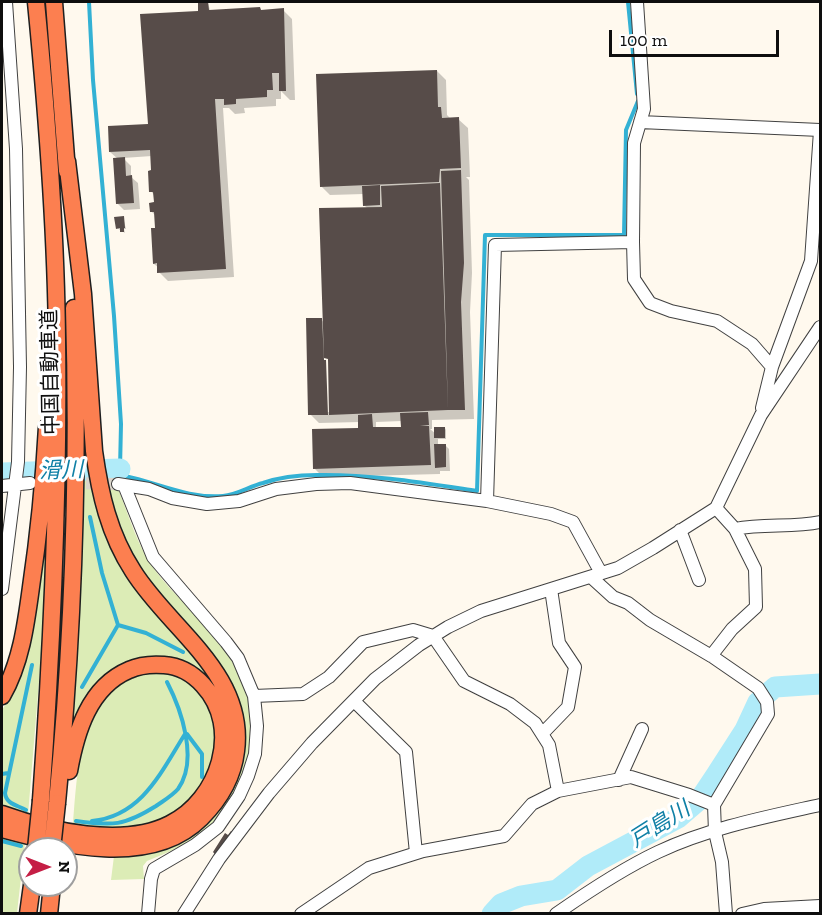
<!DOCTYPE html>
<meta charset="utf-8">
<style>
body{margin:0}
#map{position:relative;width:822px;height:915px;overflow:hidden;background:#fff9ee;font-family:"Zilla Slab",serif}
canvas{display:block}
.frame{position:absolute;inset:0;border:3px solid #0e0e0e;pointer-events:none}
.north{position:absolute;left:18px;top:837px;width:60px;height:60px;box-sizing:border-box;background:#fff;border:2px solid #9f9f9f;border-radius:50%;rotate:90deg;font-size:16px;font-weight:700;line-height:24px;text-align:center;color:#0e0e0e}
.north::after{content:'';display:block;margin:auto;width:21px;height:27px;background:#c51e45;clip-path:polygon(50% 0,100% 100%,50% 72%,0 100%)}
.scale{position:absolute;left:609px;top:30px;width:170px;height:27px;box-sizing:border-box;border:3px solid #0e0e0e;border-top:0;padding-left:8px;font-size:18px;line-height:21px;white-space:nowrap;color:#0e0e0e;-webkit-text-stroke:4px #fff;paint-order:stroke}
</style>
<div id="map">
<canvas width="822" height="915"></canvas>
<div class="frame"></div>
<div class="north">N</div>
<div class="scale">100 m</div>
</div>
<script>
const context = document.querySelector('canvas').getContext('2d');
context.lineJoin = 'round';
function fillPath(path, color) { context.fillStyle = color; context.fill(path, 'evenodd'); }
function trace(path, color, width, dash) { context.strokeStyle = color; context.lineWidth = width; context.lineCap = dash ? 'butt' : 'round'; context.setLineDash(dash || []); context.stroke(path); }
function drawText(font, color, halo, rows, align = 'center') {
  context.font = font + ' "Zilla Slab","Noto Sans JP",serif'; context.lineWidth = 6; context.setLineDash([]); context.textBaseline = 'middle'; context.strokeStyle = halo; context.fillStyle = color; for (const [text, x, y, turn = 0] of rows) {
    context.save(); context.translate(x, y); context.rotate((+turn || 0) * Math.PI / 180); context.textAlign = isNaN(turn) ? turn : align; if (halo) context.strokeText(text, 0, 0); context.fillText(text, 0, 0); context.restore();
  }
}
const green = new Path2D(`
 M85,442C93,476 94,513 109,545C130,592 178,638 211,677L215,689C210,682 204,674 197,668C173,650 128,654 106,674C90,689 81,709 72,729L80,607Z
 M106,488L119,491C129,516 137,544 152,566C173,596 204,619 224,649C234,664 244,681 249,698C261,744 238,802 204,831C188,845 166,853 147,861L143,866L144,879L111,880L114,856L159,850L244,736L173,611L131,557Z
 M48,497L42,645L28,815L2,806V710L16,688L23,668Z
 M159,671C246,690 225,802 151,824C126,832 98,828 73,825C78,763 80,678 159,671Z
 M2,836L25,842L17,913H2Z`);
const shadow = new Path2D(`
 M208,2L210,11L259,8L262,11L283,10L292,19L295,100H290L281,91V99H276V106L244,108L245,113L235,114L229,108H223L234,277L168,281L159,272V268L154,264L156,229V216L151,211L155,204L154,195L151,191L152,156L123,158L131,166V177L138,183L140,209L124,210L117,203L118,159L110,152L150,129Z
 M437,71L446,80L447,115L450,118L458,119L468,128L470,177H466L469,180L472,273L470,312L474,419L432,420V429H430L436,434L445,428L446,430V439H438V445H445L449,449L450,471H440V474L323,477L314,468L362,429L360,422L319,423L310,414L321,320L325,323L367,208L364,205V194L330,195L321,186ZM317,356L329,358V412H326ZM402,421L405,428L376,429V422Z
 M123,217L126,229H124L125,233L117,228Z`);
const stream = new Path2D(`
 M89,2L93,80L114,316L121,424L120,469L125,476C158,483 189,499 223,496C237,495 250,486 263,483C280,477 299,475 317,475C371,474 424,483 477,491L485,235H624L626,130L638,101
 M628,2L637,94
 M118,625L146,633L183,652
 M82,687L118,625L102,573L90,517
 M187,734L202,754V777
 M2,774L8,773
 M26,810C17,805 6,804 5,793L32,665
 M76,821C113,826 124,826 156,806C163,801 172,796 178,789C199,760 181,709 167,682
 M92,821C142,816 161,772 185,734
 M2,841L21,846`);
const river = new Path2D(`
 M2,473L120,469
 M492,914L501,904L521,896L557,890L588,866L678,818L700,799L716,775L745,730L758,702L775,687L820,684`);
const building = new Path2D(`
 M198,2H208L209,10L260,7L261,10L284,8L286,91H279V73H272L273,90H267V97L236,99V104L224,105V99H215L226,269L157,273V263L153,264L151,228H155L154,212H150L149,203L154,202L153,192H149L148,171L151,170L150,150L109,152L108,126L148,124L140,14L198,11Z
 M437,70L438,107H441L442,118L459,117L461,168L440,169L439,182L320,187L316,74Z
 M125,157L126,176L132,175L134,203L116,204L113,158Z
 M461,170L464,263L461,302L465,410H448L441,171Z
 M440,183L448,410L329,415L328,359L324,358L319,208L382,207L381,186Z
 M380,185V205L363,206L362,186Z
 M124,216L125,228H124V232H120V228L116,229L114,217Z
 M306,318H322L324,360H326L328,415H308Z
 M428,412L429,425L420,426H429L431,465L313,469L312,429L358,428V415L372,414L373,427H401L400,413Z
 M434,427H445V438H434Z
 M434,444H446V467L435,468Z
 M231,831L236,834L219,859L213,852L225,833L228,835Z`);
const minorTunnel = new Path2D(`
 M68,483L118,484`);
const minor = new Path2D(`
 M640,122L820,130
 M633,242L634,279L650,303L671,311L717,321L752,344L772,367
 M762,408L772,367L811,261L820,131
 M118,484L149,489L172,498L207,504L239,501L276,489L316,484L350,483L487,501L551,514L573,522L601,573
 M124,485L153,557L226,642L238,658L254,696L257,726L255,754L248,776L239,796L218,827L195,845L154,869L151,879L148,914
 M2,486L30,483
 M487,501L495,245L633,242L634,143L644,109L637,2
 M716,508L735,529C764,523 792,528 820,522
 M680,530L699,580
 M591,577L613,597L628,603L650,620L713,657L758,688L767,702L768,714L714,805L715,832L722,862L726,914
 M2,589L18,462L20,367L16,149L6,2
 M711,656L732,629L756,607L755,569L735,529
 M254,696L303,694L329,677L363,642L413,630L433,636L464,681L510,704L535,723L549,745L558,791
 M354,701L406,752L416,853
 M542,734L568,707L575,667L559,643L551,589
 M619,780L642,729
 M184,914L219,859L269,793L312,743L375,679L419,645L448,627L481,611L618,568L653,548L716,508L761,415L820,327
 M301,914L369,868L423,851L504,836L532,804L558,791L631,777L689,795L714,805
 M556,914C589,891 622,869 658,852C709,828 766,817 820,805
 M742,914L764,909L820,906`);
const highway = new Path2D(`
 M36,2C47,114 56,228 57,341C59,495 52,647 41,800
 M54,2L67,171
 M2,696C21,663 26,624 31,587C39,533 44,481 47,427
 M57,803C73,639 79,473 74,308
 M2,814C49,831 123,848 170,824C219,800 243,728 203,685C193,674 180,666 164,665C152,664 140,665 129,670C89,687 76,732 69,771
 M2,829C61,845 151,868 201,818C220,799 233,777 236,751C246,673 169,629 133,571C109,534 100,494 94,451L83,294L67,161
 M28,914L32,885
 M49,914L52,885`);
const highwayBridge = new Path2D(`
 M36,849L41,800
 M52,849L57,803`);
const streetNames = [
 ["中国自動車道",51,372,-91]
];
const waterNames = [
 ["滑川",61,471,-2],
 ["戸島川",660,825,-32]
];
fillPath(green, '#dcecb6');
fillPath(shadow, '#0003');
trace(stream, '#33b1d4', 4);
trace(river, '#b0ebf9', 21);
fillPath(building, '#574c49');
trace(minorTunnel, '#dbd6cc', 12, [12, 6]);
trace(minor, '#414141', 14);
trace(highway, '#1f1f1f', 19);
trace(minor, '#fff', 12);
trace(highway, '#fc7f50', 16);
trace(highwayBridge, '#1f1f1f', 19, []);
trace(highwayBridge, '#fc7f50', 16);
drawText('21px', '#0e0e0e', '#fff', streetNames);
drawText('italic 22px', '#1080a6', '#fff', waterNames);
</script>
